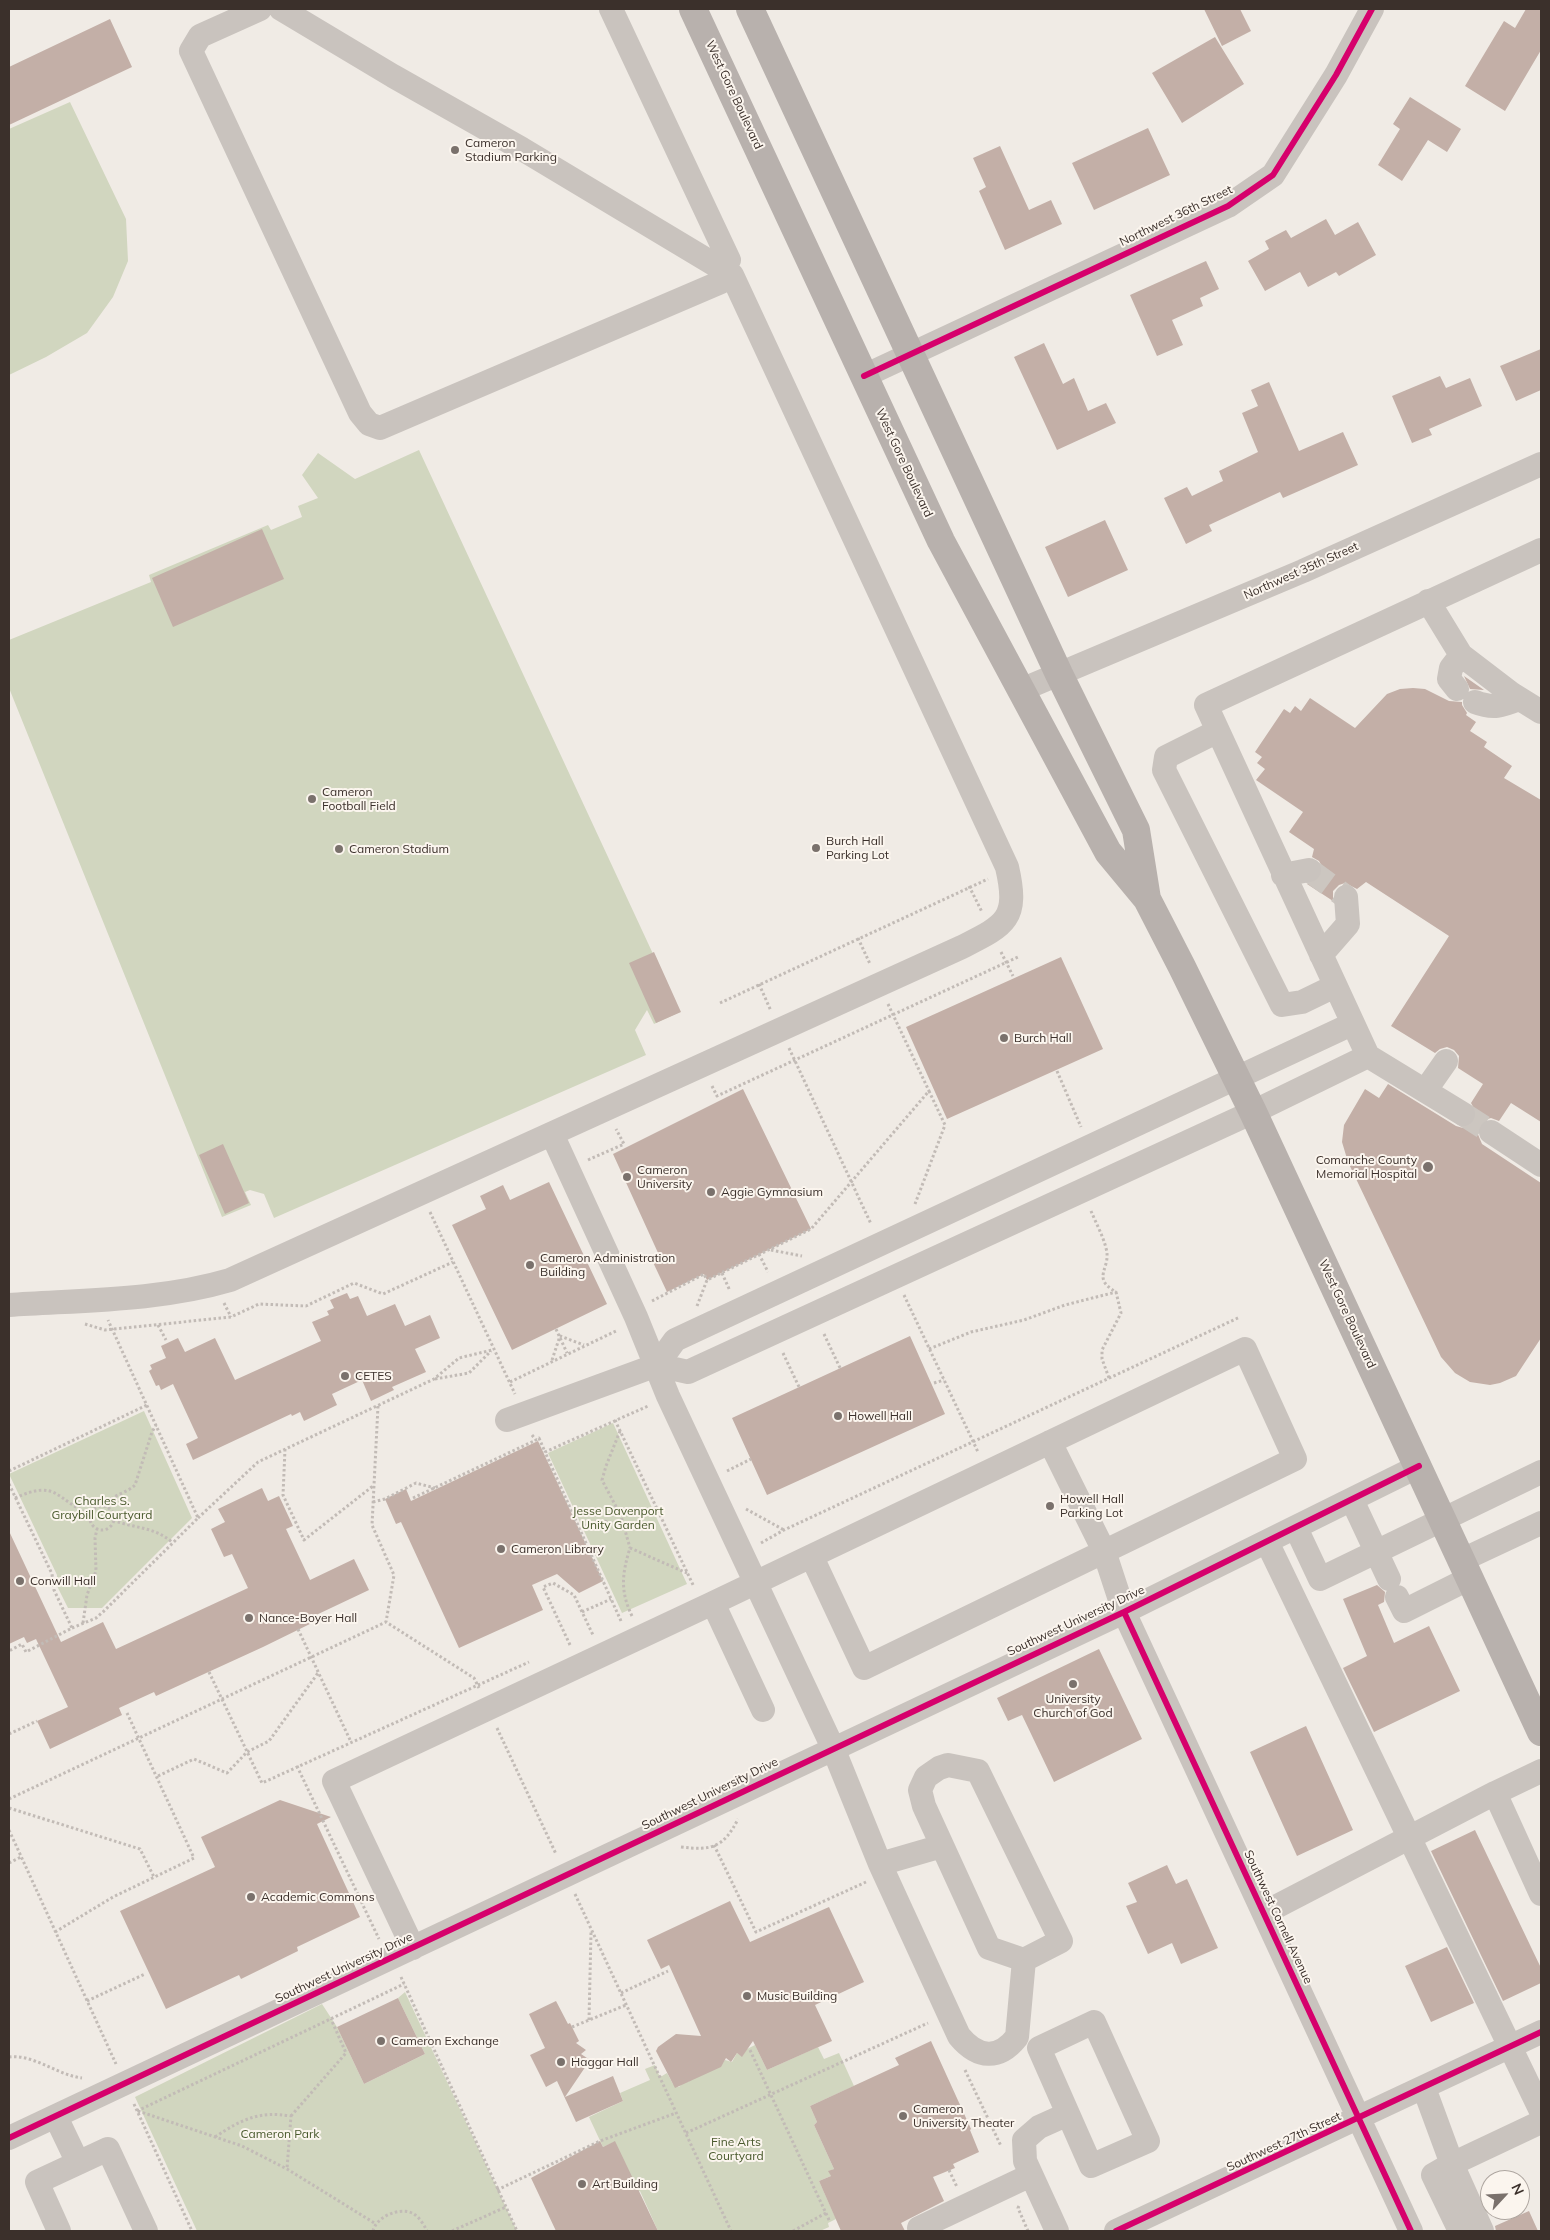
<!DOCTYPE html>
<style>
body{margin:0}
#map{position:relative;width:1550px;height:2240px;overflow:hidden;background:#f0ebe5;font-family:Mulish,sans-serif}
canvas{display:block}
.frame{position:absolute;inset:0;border:10px solid #3b302b;pointer-events:none}
.north{position:absolute;left:1480px;top:2170px;width:50px;height:50px;box-sizing:border-box;background:#fbf5ee;border:1px solid #aea6a0;border-radius:50%;rotate:65deg;font-size:14px;font-weight:700;line-height:20px;text-align:center;color:#3b302b}
.north::after{content:'';display:block;margin:auto;width:18px;height:22px;background:#7a716c;clip-path:polygon(50% 0,100% 100%,50% 72%,0 100%)}
</style>
<div id="map">
<canvas width="1550" height="2240"></canvas>
<div class="frame"></div>
<div class="north">N</div>
</div>
<script>
const context = document.querySelector('canvas').getContext('2d');
context.lineJoin = 'round';
function fillPath(path, color) { context.fillStyle = color; context.fill(path, 'evenodd'); }
function trace(path, color, width, dash) { context.strokeStyle = color; context.lineWidth = width; context.lineCap = dash ? 'butt' : 'round'; context.setLineDash(dash || []); context.stroke(path); }
function drawText(font, color, halo, rows, align = 'center') {
  context.font = font + ' Mulish,sans-serif'; context.lineWidth = 4; context.setLineDash([]); context.textBaseline = 'middle'; context.strokeStyle = halo; context.fillStyle = color; for (const [text, x, y, turn = 0] of rows) {
    context.save(); context.translate(x, y); context.rotate((+turn || 0) * Math.PI / 180); context.textAlign = isNaN(turn) ? turn : align; if (halo) context.strokeText(text, 0, 0); context.fillText(text, 0, 0); context.restore();
  }
}
const green = new Path2D(`
 M70,102L126,219L128,261L113,297L87,333L46,357L9,375V129Z
 M419,450L680,1012L654,1024L647,1010L635,1030L646,1055L274,1218L264,1194L250,1190L245,1192L251,1205L222,1217L9,688V640L151,582L149,575L268,525L271,530L302,517L298,506L318,498L302,475L318,453L355,479Z
 M144,1411L192,1518L102,1608H68L57,1586V1575L9,1474Z
 M613,1423L687,1584L622,1613L548,1453Z
 M405,1992L517,2231H197L135,2097L322,2004L337,2027L364,2084L425,2054L398,1998Z
 M755,2045L767,2070L818,2047L824,2059L839,2053L854,2086L810,2106L817,2122L814,2125L834,2169L829,2171L831,2176L819,2181L836,2219L828,2223L829,2227L820,2231H658L640,2191L635,2193L614,2142L603,2147L589,2117L623,2101L620,2093L650,2080L645,2069L655,2065L659,2075L662,2076L667,2073L673,2084L679,2087L685,2080L688,2082C692,2079 694,2075 698,2073C708,2069 719,2070 725,2060L732,2062L737,2053L742,2056L747,2049Z`);
const building = new Path2D(`
 M1204,9H1240L1251,31L1222,46Z
 M1526,9H1541V50L1505,111L1465,86L1504,21L1515,28Z
 M110,19L132,67L9,125V67Z
 M1215,37L1244,84L1182,123L1152,73Z
 M1410,97L1461,129L1447,152L1428,140L1402,181L1378,165L1400,129L1393,124Z
 M1148,128L1170,175L1094,210L1072,163Z
 M1000,146L1029,210L1051,200L1062,224L1005,250L979,191L986,187L973,158Z
 M1326,219L1335,235L1358,222L1376,255L1339,276L1336,272L1308,287L1300,272L1265,291L1248,261L1269,249L1265,241L1286,230L1291,238Z
 M1206,261L1219,289L1200,298L1203,306L1172,320L1183,345L1157,356L1130,295Z
 M1044,343L1063,384L1074,378L1088,411L1106,403L1116,423L1057,450L1014,357Z
 M1541,349V390L1516,401L1500,366Z
 M1440,376L1446,388L1470,378L1482,406L1429,429L1432,435L1412,443L1392,396Z
 M1269,382L1299,451L1343,432L1358,465L1283,498L1280,492L1209,525L1212,531L1186,544L1164,498L1187,487L1192,496L1223,481L1219,471L1258,452L1242,413L1258,406L1251,390Z
 M1105,520L1128,570L1068,597L1045,547Z
 M262,529L284,579L173,627L152,578Z
 M1464,676L1484,690L1470,689Z
 M1413,688L1425,689L1449,701L1462,702V705L1467,713L1466,715L1476,722L1470,731L1487,742L1484,747L1512,766L1504,778L1541,800V1122L1511,1103L1499,1121L1491,1118L1484,1120L1479,1125L1477,1132L1482,1144L1541,1183V1338L1516,1376L1500,1383L1490,1385L1470,1382L1455,1373L1441,1357L1348,1162L1342,1142L1344,1125L1365,1089L1379,1098L1388,1084L1456,1126L1463,1128L1469,1126L1475,1121L1477,1114L1471,1103L1483,1084L1458,1068L1459,1056L1454,1050L1447,1047L1440,1049L1435,1053L1391,1026L1449,936L1366,882L1357,889L1345,883L1339,885L1333,891V901L1307,884L1318,880L1322,875L1323,868L1319,861L1312,857L1314,849L1289,832L1303,812L1256,780L1265,769L1257,763L1262,757L1255,752L1284,709L1290,713L1295,706L1301,711L1310,698L1355,728L1387,694L1400,689Z
 M654,952L681,1012L656,1023L629,963Z
 M1061,957L1103,1049L947,1119L906,1027Z
 M743,1089L811,1229L707,1280L704,1274L667,1292L651,1258L659,1255L613,1154Z
 M223,1144L249,1203L225,1214L199,1155Z
 M549,1182L607,1304L512,1350L452,1225L486,1209L480,1196L503,1185L510,1200Z
 M347,1293L350,1299L358,1296L367,1316L395,1304L405,1326L430,1315L440,1338L415,1349L426,1372L392,1387L394,1390L371,1401L362,1380L332,1394L337,1405L304,1421L300,1412L292,1416L291,1414L193,1460L186,1444L198,1438L173,1384L161,1390L159,1385L156,1386L149,1371L152,1369L150,1365L166,1358L161,1346L178,1338L185,1352L215,1338L235,1380L321,1341L312,1322L329,1315L327,1311L334,1308L330,1300Z
 M910,1336L945,1414L767,1495L732,1418Z
 M538,1441L603,1581L579,1593L557,1574L532,1585L543,1610L459,1648L401,1522L396,1524L385,1499L406,1489L411,1501Z
 M262,1488L268,1501L279,1496L293,1526L286,1529L310,1580L354,1559L369,1590L314,1616L316,1621L263,1647L156,1696L154,1692L119,1708L122,1715L50,1749L37,1721L68,1707L36,1639L27,1643L24,1637L9,1644V1531L61,1642L103,1622L116,1649L248,1588L232,1554L224,1557L211,1529L225,1522L218,1509Z
 M1377,1585L1385,1592L1384,1602L1378,1605L1394,1643L1429,1626L1460,1691L1374,1732L1343,1668L1367,1656L1343,1599Z
 M1099,1649L1142,1739L1054,1782L1022,1715L1008,1721L997,1698Z
 M1306,1726L1353,1830L1297,1856L1250,1752Z
 M280,1800L331,1817L317,1824L360,1917L297,1947L298,1951L241,1979L239,1975L166,2009L120,1911L215,1867L201,1837Z
 M1475,1830L1541,1968V1983L1503,2001L1431,1851Z
 M1167,1865L1176,1884L1187,1879L1218,1948L1181,1964L1172,1943L1148,1954L1126,1906L1137,1902L1128,1883Z
 M730,1901L750,1942L829,1907L864,1982L815,2005L832,2041L767,2070L753,2041L742,2057L737,2053L731,2062L726,2058L721,2067L675,2088L656,2051L658,2047L676,2034L701,2036L669,1965L661,1969L647,1940Z
 M1447,1947L1474,2003L1431,2022L1405,1966Z
 M398,1998L425,2054L364,2084L337,2027Z
 M556,2001L568,2024L570,2023L579,2041L576,2043L586,2050L581,2054L590,2060L565,2097L613,2076L623,2101L576,2122L557,2081L546,2087L530,2055L545,2048L529,2014Z
 M931,2041L971,2129L970,2130L979,2152L953,2164L955,2168L933,2177L944,2201L901,2223L905,2231H841L819,2181L831,2176L828,2171L834,2169L814,2125L817,2122L810,2106L899,2065L895,2058Z
 M600,2141L603,2147L615,2141L658,2231H556L531,2178Z
 M1529,2211L1538,2231H1496L1495,2226Z`);
const minorTunnel = new Path2D(`
 M1309,870L1346,897
 M1463,1114L1491,1132`);
const path = new Path2D(`
 M969,886L982,912
 M858,938L870,964
 M1001,952L1013,976
 M759,984L771,1011
 M720,1003L988,879
 M888,1004L929,1091
 M789,1048L871,1224
 M1057,1071L1081,1127
 M712,1086L717,1096L1018,957
 M588,1160L624,1144L616,1129
 M1091,1211C1096,1223 1103,1236 1106,1248C1112,1269 1090,1277 1116,1292L1121,1313L1102,1350V1359L1109,1378
 M430,1212L515,1394
 M771,1250L802,1256
 M759,1254L768,1272
 M722,1273L730,1291
 M904,1295L978,1452
 M652,1301L704,1274L707,1280
 M224,1303L231,1317
 M697,1306L707,1280L811,1229L929,1091L945,1125L915,1204
 M85,1324L105,1330L231,1317L259,1304L306,1306L354,1283L383,1294L453,1262
 M158,1325L166,1340
 M556,1329L567,1353
 M824,1334L841,1370
 M929,1349L971,1332L1024,1320L1065,1305L1116,1292
 M783,1353L800,1389
 M552,1360L560,1336L584,1345
 M435,1379L469,1373L491,1351
 M510,1382L618,1330
 M934,1383L944,1380
 M378,1406L372,1525L394,1575L386,1622
 M615,1420L694,1587
 M620,1431L606,1466L602,1480L621,1516L630,1548
 M532,1435L536,1440L539,1438L545,1452
 M285,1449L283,1495L304,1540L373,1486
 M9,1471L147,1405
 M727,1471L751,1459
 M9,1484L52,1574L54,1590L72,1628L26,1652L22,1644L9,1651
 M15,1498C59,1478 55,1501 91,1514
 M413,1498L536,1440
 M373,1502L385,1499L416,1483L435,1488
 M90 1518a12 12 0 1 1 24 0a12 12 0 1 1-24 0Z
 M105,1507C111,1494 126,1494 135,1485L152,1432L156,1425
 M746,1509L784,1530
 M198,1518L258,1462L434,1379L459,1358L492,1350
 M113,1520C135,1529 154,1526 173,1543
 M581,1528C600,1519 604,1518 624,1529
 M761,1543L784,1530L1240,1317
 M582,1612L611,1599
 M632,1616C620,1591 622,1574 630,1548L687,1573
 M621,1621L545,1452L648,1406
 M83,1623L87,1595L96,1571L95,1538L97,1529
 M72,1628L96,1618L104,1611L198,1518L108,1320
 M298,1629L351,1742
 M570,1645L543,1587L553,1583L574,1595L593,1635
 M209,1672L262,1783L529,1662
 M497,1728L556,1854
 M9,1734L37,1721
 M297,1766L379,1939
 M158,1776L194,1759L227,1773L247,1752L269,1741L318,1673
 M9,1799L386,1622L474,1678L479,1688
 M9,1808L140,1849L154,1877
 M9,1830L116,2064
 M714,1845L756,1932L866,1882
 M681,1847C712,1851 724,1847 738,1819
 M9,1863L21,1857
 M575,1894L731,2231
 M55,1932L113,1897L194,1858L127,1713
 M401,1977L517,2231
 M621,1993L668,1971
 M87,2001L145,1974
 M589,2020L591,1932
 M572,2027L626,2005
 M750,2050L830,2222
 M9,2057C34,2054 57,2075 82,2078
 M965,2070L1001,2146
 M134,2104L192,2231
 M137,2111L404,1984
 M138,2111L242,2146L287,2169L376,2224
 M291,2116L346,2053L331,2019
 M686,2133L928,2023
 M215,2137C242,2119 259,2111 291,2116L287,2169
 M949,2170L957,2187
 M497,2190L600,2141L676,2113
 M1019,2206L1018,2208L1028,2231
 M373,2231C376,2217 399,2207 412,2213C419,2216 424,2225 427,2231
 M452,2231L506,2207
 M793,2231L826,2213`);
const minor = new Path2D(`
 M260,9L200,36L191,51L360,413L369,424L380,428L721,282L727,271
 M611,9L729,260L724,269
 M864,376L1228,206L1273,175L1336,75L1372,9
 M1428,601L1461,655L1512,694L1541,712
 M1457,689L1449,679L1451,668L1461,655
 M1021,690L1303,571L1541,464
 M1475,702C1493,709 1502,706 1519,699
 M1218,731L1166,757L1164,770L1282,1005L1302,1002L1335,986
 M1283,875L1309,870
 M1321,955L1348,924L1346,897
 M1425,1091L1446,1061
 M1463,1114L1368,1056L1206,705L1541,550
 M1491,1132L1541,1165
 M552,1134L636,1317L668,1396L833,1748L880,1864L959,2036C978,2059 999,2060 1017,2037L1024,1960L1061,1941L978,1771L948,1765L939,1768L926,1777L920,1790L924,1806L989,1948L1024,1960
 M9,1305C82,1300 159,1301 230,1280L962,947C1006,925 1019,919 1007,867L732,275L522,149L393,76L281,9
 M657,1365L675,1340L1352,1024
 M507,1420L657,1365L688,1372L1253,1112L1368,1056
 M1050,1442L1104,1551L1124,1612L1411,2231
 M1352,1500L1389,1579
 M1296,1528L1320,1579L1541,1472
 M1267,1542L1541,2111
 M1462,1560L1541,1523
 M1397,1597L1404,1611L1470,1578
 M713,1603L1245,1349L1295,1459L864,1668L812,1557
 M1495,1793L1541,1894
 M880,1864L942,1846
 M1264,1913L1495,1793L1541,1771
 M413,1948L334,1781L713,1603L763,1710
 M1094,2022L1148,2141L1091,2166L1039,2048Z
 M1424,2088L1452,2164L1433,2175L1460,2231
 M56,2117L78,2163
 M9,2138L1124,1612L1419,1466
 M59,2231L37,2182L108,2149L146,2231
 M921,2231L919,2228L1031,2175
 M1057,2231L1025,2161L1024,2140L1039,2127L1068,2114
 M1116,2231L1541,2032
 M1482,2231L1452,2164L1541,2122`);
const major = new Path2D(`
 M693,9L941,541L1108,852L1147,899L1182,967L1253,1112L1541,1732
 M750,9L1059,674L1136,830L1147,899`);
const cycleway = new Path2D(`
 M864,376L1228,206L1273,175L1336,75L1372,9
 M1124,1612L1411,2231
 M9,2138L1124,1612L1419,1466
 M1116,2231L1541,2032`);
const markers = [
 [455,150,5,"#7a716c"],
 [312,799,5,"#7a716c"],
 [816,848,5,"#7a716c"],
 [339,849,5,"#7a716c"],
 [1004,1038,5,"#7a716c"],
 [1428,1167,6,"#7a716c"],
 [627,1177,5,"#7a716c"],
 [711,1192,5,"#7a716c"],
 [530,1265,5,"#7a716c"],
 [345,1376,5,"#7a716c"],
 [838,1416,5,"#7a716c"],
 [1050,1506,5,"#7a716c"],
 [501,1549,5,"#7a716c"],
 [20,1581,5,"#7a716c"],
 [249,1618,5,"#7a716c"],
 [1073,1684,5,"#7a716c"],
 [251,1897,5,"#7a716c"],
 [747,1996,5,"#7a716c"],
 [381,2041,5,"#7a716c"],
 [561,2062,5,"#7a716c"],
 [903,2116,5,"#7a716c"],
 [582,2184,5,"#7a716c"]
];
const streetNames = [
 ["West Gore Boulevard",734,95,65],
 ["Northwest 36th Street",1176,216,-26],
 ["West Gore Boulevard",904,463,65],
 ["Northwest 35th Street",1301,571,-24],
 ["West Gore Boulevard",1347,1314,65],
 ["Southwest University Drive",1076,1621,-25],
 ["Southwest University Drive",710,1794,-26],
 ["Southwest Cornell Avenue",1278,1917,65],
 ["Southwest University Drive",344,1968,-25],
 ["Southwest 27th Street",1284,2142,-25]
];
const poiNames = [
 ["Cameron",465,143],
 ["Stadium Parking",465,157],
 ["Cameron",322,792],
 ["Football Field",322,806],
 ["Burch Hall",826,841],
 ["Parking Lot",826,855],
 ["Cameron Stadium",349,849],
 ["Burch Hall",1014,1038],
 ["Comanche County",1417,1160,"right"],
 ["Memorial Hospital",1417,1174,"right"],
 ["Cameron",637,1170],
 ["University",637,1184],
 ["Aggie Gymnasium",721,1192],
 ["Cameron Administration",540,1258],
 ["Building",540,1272],
 ["CETES",355,1376],
 ["Howell Hall",848,1416],
 ["Howell Hall",1060,1499],
 ["Parking Lot",1060,1513],
 ["Cameron Library",511,1549],
 ["Conwill Hall",30,1581],
 ["Nance-Boyer Hall",259,1618],
 ["University",1073,1699,"center"],
 ["Church of God",1073,1713,"center"],
 ["Academic Commons",261,1897],
 ["Music Building",757,1996],
 ["Cameron Exchange",391,2041],
 ["Haggar Hall",571,2062],
 ["Cameron",913,2109],
 ["University Theater",913,2123],
 ["Art Building",592,2184]
];
const parkNames = [
 ["Charles S.",102,1501],
 ["Graybill Courtyard",102,1515],
 ["Jesse Davenport",618,1511],
 ["Unity Garden",618,1525],
 ["Cameron Park",280,2134],
 ["Fine Arts",736,2142],
 ["Courtyard",736,2156]
];
fillPath(green, '#d1d6bf');
fillPath(building, '#c3afa7');
trace(minorTunnel, '#ccc6c0', 24, [24, 12]);
trace(path, '#c2bbb6', 3, [2.5, 2.5]);
trace(minor, '#c9c3be', 24);
trace(major, '#b8b1ad', 28);
trace(cycleway, '#d6006c', 6);
for (const [x, y, r, color] of markers) { const dot = new Path2D(); dot.arc(x, y, r, 0, 2 * Math.PI); context.fillStyle = color; context.fill(dot); trace(dot, '#fbf5ee', 2); }
drawText('12px', '#3b302b', '#fbf5ee', streetNames);
drawText('12px', '#3b302b', '#fbf5ee', poiNames, 'left');
drawText('12px', '#4a5a2e', '#fbf5ee', parkNames);
</script>
